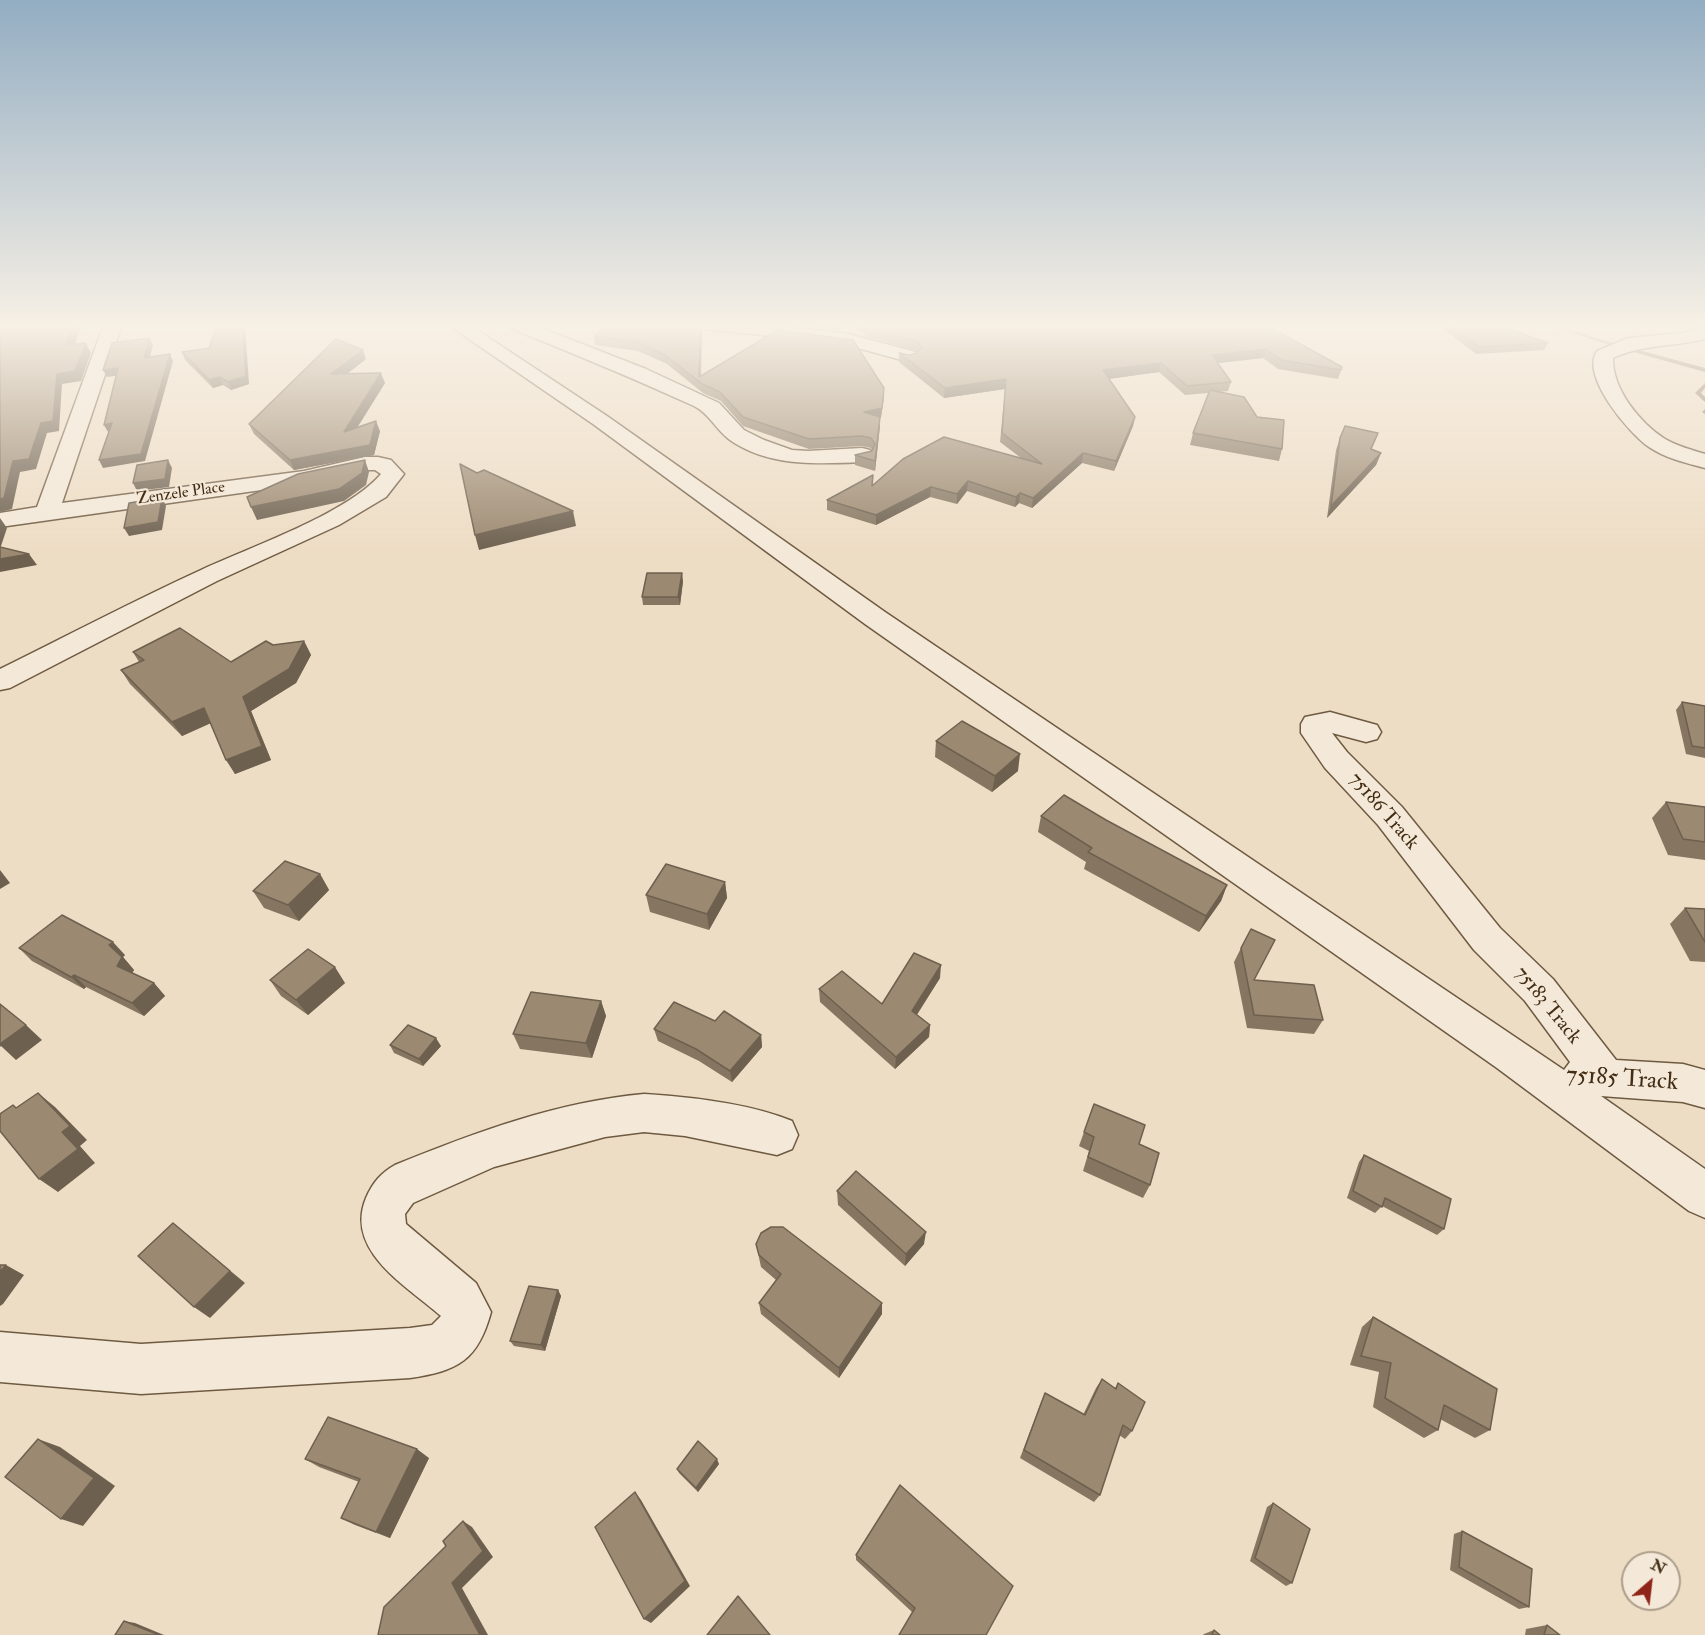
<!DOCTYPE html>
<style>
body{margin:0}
#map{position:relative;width:1705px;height:1635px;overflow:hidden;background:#eeddc5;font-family:"IM FELL Double Pica",serif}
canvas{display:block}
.north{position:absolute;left:1621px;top:1551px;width:60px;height:60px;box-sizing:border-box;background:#f4e9d9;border:2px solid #ad9e8b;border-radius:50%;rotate:28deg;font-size:16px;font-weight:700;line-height:24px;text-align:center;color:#432e15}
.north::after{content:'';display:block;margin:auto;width:21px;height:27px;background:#8f2418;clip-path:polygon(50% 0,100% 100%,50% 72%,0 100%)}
</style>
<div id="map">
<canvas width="1705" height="1635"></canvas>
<div class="north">N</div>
</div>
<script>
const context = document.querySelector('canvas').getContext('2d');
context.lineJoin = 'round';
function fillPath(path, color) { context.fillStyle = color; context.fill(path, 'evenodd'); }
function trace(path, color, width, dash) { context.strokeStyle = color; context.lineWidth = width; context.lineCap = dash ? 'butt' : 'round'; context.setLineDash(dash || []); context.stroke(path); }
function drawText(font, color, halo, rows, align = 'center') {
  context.font = font + ' "IM FELL Double Pica",serif'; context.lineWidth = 4.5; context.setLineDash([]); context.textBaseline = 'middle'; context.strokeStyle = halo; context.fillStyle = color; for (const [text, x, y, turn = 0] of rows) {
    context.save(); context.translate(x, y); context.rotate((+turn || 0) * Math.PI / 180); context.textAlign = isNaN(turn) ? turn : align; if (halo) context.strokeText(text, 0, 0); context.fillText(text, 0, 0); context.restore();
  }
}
const stream = new Path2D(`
 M1546,324H1552L1618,345L1613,346Z
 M1628,347L1705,368V372L1626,350L1625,349Z
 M1705,383V388L1701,393L1705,397V402L1695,393Z
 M1705,409V414L1702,412Z`);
const minor = new Path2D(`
 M104,324H122L62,503L304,471L365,457H378L391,460L404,474L386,497L339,525L217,581L10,688L0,690V669C67,636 133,601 201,570C250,547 347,514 381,474L375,470H365L304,484L0,527V513L37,507Z
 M447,324H468L607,416L885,612L1564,1070L1570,1062L1525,1001L1474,950L1378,825L1325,768L1301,733V724L1305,717L1330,712L1377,725L1381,732L1377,739L1366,742L1332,733L1347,752L1402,807L1500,928L1553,979L1616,1060L1683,1064L1705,1070V1108L1683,1102L1601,1096L1705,1169V1218L1689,1211L1497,1068L865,624L593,424Z
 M507,324H531L646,369L719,403L744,430L764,440L792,450L808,451L862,448L870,450L873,455L870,460L862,462C817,464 769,467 730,440C716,430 710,414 694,406C633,378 572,353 510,328Z
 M697,324H754L844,333L916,352L919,356L916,360L909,362L843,344L706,329L700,328Z
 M1705,327V339C1673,347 1643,344 1613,358C1612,389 1640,423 1665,439C1677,446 1692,450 1705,454V468C1686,463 1665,458 1649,447C1629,433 1580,376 1597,351L1628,338L1682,333Z
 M644,1094C691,1097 748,1103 792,1121L798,1135L792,1149L777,1155L685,1136L644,1132L605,1137L494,1167L413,1203L405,1214L406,1224L476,1283L491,1312C478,1360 458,1371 410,1378L141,1394L0,1382V1332L141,1344L410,1328L432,1325L441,1316C407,1286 344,1251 366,1198C373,1182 381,1173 395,1165C476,1132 557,1102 644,1094Z`);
const wall = new Path2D(`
 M701,324L702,331L701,376L884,388V397L881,417L880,418V426L875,471L855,465V455L872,451L871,448L862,446L809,449L743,426L721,401L703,393L667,364L638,351L595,345L594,336Z
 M800,324H841V330L800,326Z
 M851,324H1264L1342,367L1338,379L1278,369L1263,358L1218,363L1231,382L1228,391L1219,392L1257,417L1282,449L1279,461L1190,445L1193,433L1208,393L1185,395L1159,372L1108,379L1135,417L1133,426L1114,471L1082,463L1032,508L1019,503L1015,507L967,491L957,504L930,497L876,525L827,510V500L873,475V485L1021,458L1000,442L1005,389L944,398L899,362V353L909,355L917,353L918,351L868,337Z
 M1437,324H1496L1548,343L1544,350L1476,354Z
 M209,348L249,384L231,390L223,385L213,388L185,360L182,352Z
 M366,359L347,374L385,383L357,428L380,431L374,455L294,470L254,434L249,424Z
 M1340,438L1381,453L1376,465L1327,518L1336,450Z
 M683,581L680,605H643L642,597Z
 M304,641L311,655L296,683L251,711L271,760L235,774L211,723L182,736L130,684L121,670L139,662L133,652L231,662L273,645Z
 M1682,702L1705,706V758L1686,754L1676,710Z
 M936,741L1018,771L992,792L935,757Z
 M1666,802L1705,807V860L1668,855L1652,818Z
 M1041,816L1106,820L1227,885L1221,901L1199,932L1084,869L1086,862L1038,832Z
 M320,874L329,890L299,921L264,908L253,891Z
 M725,882L727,898L709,930L650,912L646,895Z
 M1685,908L1705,909V962L1690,961L1670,924Z
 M19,948L125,955L123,957L134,970L132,973L154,983L165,996L144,1016L86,987L84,989L32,961Z
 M1241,948L1254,980L1323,1020L1314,1034L1247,1028L1234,962Z
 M940,978L917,1015L930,1025L929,1037L895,1069L820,1002L819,989L882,1004Z
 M270,980L345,983L308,1015L281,996Z
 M601,1001L606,1016L592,1058L520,1049L513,1034Z
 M715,1021L761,1035L762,1047L732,1082L699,1061L658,1041L654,1029Z
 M390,1045L441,1046L423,1066L394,1053Z
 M1094,1104L1150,1185L1143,1198L1083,1171L1089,1151L1079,1146Z
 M1364,1155L1444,1229L1437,1235L1382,1206L1375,1213L1347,1198L1359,1162Z
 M837,1191L924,1244L905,1266L838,1205Z
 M756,1244L882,1303V1314L839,1378L761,1314L759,1303L776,1280L761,1267Z
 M558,1290L561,1296L545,1351L514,1346L510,1341Z
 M1373,1317L1490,1430L1475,1438L1440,1419L1438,1430L1424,1438L1373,1407L1379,1372L1350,1365L1362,1327Z
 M1102,1379L1115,1388L1118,1383L1132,1431L1125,1439L1119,1435L1100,1495L1094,1502L1020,1458L1041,1402L1045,1393L1083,1415L1096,1388Z
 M429,1458L390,1538L355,1525L341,1518L359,1482L319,1467L305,1459Z
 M719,1464L698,1492L679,1473L677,1469Z
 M1273,1503L1292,1583L1286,1586L1250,1561L1267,1507Z
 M1462,1531L1529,1607L1519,1609L1450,1570L1454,1534Z
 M856,1555L1013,1586L912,1612L856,1560Z
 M1547,1625L1560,1635H1525L1526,1629Z
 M1214,1630L1220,1635H1203L1204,1634Z`);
const shadedWall = new Path2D(`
 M73,324H82L71,355L66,345Z
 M242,324H245L249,384L231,390L228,382Z
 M701,324L702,331L700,383L699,377Z
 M149,338L153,345L148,365L144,358Z
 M86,343L91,353L81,381L62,384L59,431L47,433L36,469L20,472L12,509L0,512V499L13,461L57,374Z
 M1266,349L1263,358L1210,364L1212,355Z
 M363,350L366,359L335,383L331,374Z
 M170,354L173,361L145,461L103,468L99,460Z
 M1161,363L1159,372L1101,380L1103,370Z
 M118,368L121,375L107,377L103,370Z
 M381,373L385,383L348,442L344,432Z
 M220,377L223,385L213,388L209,380Z
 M1006,379L1005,389L944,398L945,388Z
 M884,388V397L881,417L880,418V426L875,471V461L880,418L864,412Z
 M1135,417L1133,426L1114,471L1116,461Z
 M376,421L380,431L374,455L294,470L290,460Z
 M112,423L108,432L104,425Z
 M1083,453L1082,463L1032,508L1033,498Z
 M1381,453L1376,465L1327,518L1331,506Z
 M168,460L172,468L169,487L137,491L133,483Z
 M365,460L369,472L366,485L344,501L257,520L251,507Z
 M968,481L967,491L957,504V494Z
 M931,487L930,497L876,525V515Z
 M1020,493L1019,503L1015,507L1016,497Z
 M162,498L166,506L162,530L129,536L124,528Z
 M573,511L576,526L479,550L475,535Z
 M0,518L7,528L0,549Z
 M29,554L37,565L0,572V559Z
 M682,573L683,581L680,605L678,597Z
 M304,641L311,655L296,683L251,711L271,760L235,774L226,760L243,697Z
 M204,708L213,722L182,736L172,722Z
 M1020,754L1018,771L992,792L995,776Z
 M0,870L10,883L0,889Z
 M320,874L329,890L299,921L288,905Z
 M725,882L727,898L709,930L707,914Z
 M1227,885L1221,901L1199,932L1206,916Z
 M113,942L125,955L123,957L134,970L129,978L117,966L109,945Z
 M941,965L940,978L911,1023L912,1011Z
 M335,967L345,983L308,1015L296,1000Z
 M74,975L86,987L84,989L71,977Z
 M154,983L165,996L144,1016L132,1003Z
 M601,1001L606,1016L592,1058L586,1043Z
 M26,1025L42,1040L16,1060L1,1046L0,1047V1044Z
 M930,1025L929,1037L895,1069L896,1057Z
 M761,1035L762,1047L732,1082L730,1071Z
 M436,1038L441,1046L423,1066L419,1059Z
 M38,1093L55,1107L87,1140L80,1146L95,1163L58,1192L39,1179L62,1132Z
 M173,1223L245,1283L210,1318L194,1307Z
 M926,1232L924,1244L905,1266L906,1254Z
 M6,1265L24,1275L3,1304L0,1306V1272Z
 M558,1290L561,1296L545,1351L541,1345Z
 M882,1303V1314L839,1378V1368Z
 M38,1439L60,1447L115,1486L83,1526L61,1519Z
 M417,1449L429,1458L390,1538L376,1532Z
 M717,1459L719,1464L698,1492L696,1488Z
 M635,1492L641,1500L690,1586L651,1623L644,1619Z
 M463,1521L472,1527L493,1557L462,1588L488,1635H480L452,1583Z
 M124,1621L135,1623L164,1635H159Z`);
const building = new Path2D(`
 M0,324H73L66,345L86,343L75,371L57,374L53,421L41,423L29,459L13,461L4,498L0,499Z
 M217,324H242L246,376L228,382L220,377L209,380L182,352L209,348Z
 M608,324H701L699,377L778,330L853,340L884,388L882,408L864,412L880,417L875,461L855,455L872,451L875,444L871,438L862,436L809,439L743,417L720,392L702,384L665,355L637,342L594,336Z
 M863,324H1264L1342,367L1341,370L1281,360L1266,349L1212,355L1231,382L1187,386L1161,363L1103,370L1135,417L1116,461L1083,453L1033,498L1020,493L1016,497L968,481L957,494L931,487L876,515L827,500L873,475L872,486L903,459L944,437L1042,464L1002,433L1006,379L945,388L899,353L909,355L917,353L922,347L918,342L868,328Z
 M1449,324H1496L1548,343L1479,347Z
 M149,338L144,358L170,354L141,454L99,460L112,423L104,425L118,368L103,370L112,343Z
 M336,339L363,350L331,374L381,373L344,432L376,421L370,445L290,460L249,424Z
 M1210,390L1244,397L1257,417L1284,420L1282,449L1193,433Z
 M1345,426L1378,433L1371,449L1381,453L1331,506L1340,438Z
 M168,460L165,479L133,483L137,465Z
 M365,460L362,473L339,489L251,507L247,497L298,474Z
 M460,464L477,473L484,470L573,511L475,535Z
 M162,498L158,522L124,528L129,503Z
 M0,547L29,554L0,559Z
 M647,573H682L678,597H642Z
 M180,628L231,662L266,641L273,645L304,641L289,669L243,697L262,746L226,760L204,708L172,722L121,670L144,660L133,652Z
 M1682,702L1705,706V748L1692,746Z
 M962,721L1020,754L995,776L936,741Z
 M1064,795L1106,820L1227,885L1206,916L1088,852L1092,848L1041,816Z
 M1666,802L1705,807V842L1683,839Z
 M285,861L320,874L288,905L253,891Z
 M666,864L725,882L707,914L646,895Z
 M1685,908L1705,909V942Z
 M62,915L113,942L109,945L122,957L117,966L154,983L132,1003L74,975L71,977L19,948Z
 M1251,929L1275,940L1254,980L1314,985L1323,1020L1254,1015L1241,948Z
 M308,949L335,967L296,1000L270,980Z
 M914,953L941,965L912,1011L930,1025L896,1057L819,989L842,971L882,1004Z
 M531,992L601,1001L586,1043L513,1034Z
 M674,1002L715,1021L724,1011L761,1035L730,1071L696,1049L654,1029Z
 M0,1004L26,1025L0,1044Z
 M408,1025L436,1038L419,1059L390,1045Z
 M38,1093L70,1126L62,1132L78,1149L39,1179L0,1131V1114L13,1105L16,1108Z
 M1094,1104L1145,1125L1139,1144L1159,1153L1150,1185L1088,1157L1094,1137L1084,1132Z
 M1364,1155L1451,1199L1444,1229L1385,1198L1382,1207L1353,1191Z
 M856,1171L926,1232L906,1254L837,1191Z
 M173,1223L230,1271L194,1307L138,1256Z
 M771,1227H783L882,1303L839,1368L759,1303L781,1274L759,1255L756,1244L761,1233Z
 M0,1265H6L0,1272Z
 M529,1286L558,1290L541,1345L510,1341Z
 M1373,1317L1497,1389L1490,1430L1444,1405L1438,1430L1385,1398L1391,1363L1361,1356Z
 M1102,1379L1116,1389L1118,1383L1145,1402L1132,1431L1123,1425L1100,1495L1024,1450L1045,1393L1085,1415Z
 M328,1417L417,1449L376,1532L341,1518L360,1479L305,1459Z
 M38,1439L94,1478L61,1519L5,1477Z
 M698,1441L717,1459L696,1488L677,1469Z
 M900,1485L1013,1586L986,1635H899L915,1608L856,1555Z
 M635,1492L685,1581L644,1619L595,1527Z
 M1273,1503L1310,1529L1292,1583L1255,1558Z
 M463,1521L483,1551L452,1583L480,1635H378L384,1607L446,1546L443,1541Z
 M1462,1531L1532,1569L1529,1607L1459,1567Z
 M738,1596L770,1635H707Z
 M124,1621L159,1635H115Z
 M1547,1625L1560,1635H1544Z
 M1214,1630L1220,1635H1212Z`);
const farStreetnames = [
 ["Zenzele Place",181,494,-8]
];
const streetNames = [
 ["75186 Track",1383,812,49],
 ["75183 Track",1547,1006,51]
];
const nearStreetnames = [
 ["75185 Track",1622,1080,4]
];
fillPath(stream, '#87745b');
trace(minor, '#6e5a41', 3);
fillPath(minor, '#f4e9d9');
fillPath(wall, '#867661');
fillPath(shadedWall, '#6d604f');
fillPath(building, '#9c8971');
trace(building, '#6d604f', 1.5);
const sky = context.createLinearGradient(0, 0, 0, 553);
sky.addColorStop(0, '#93adc2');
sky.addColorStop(0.59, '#f7f0e5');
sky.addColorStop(1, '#f7f0e500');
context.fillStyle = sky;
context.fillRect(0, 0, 1705, 553);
drawText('16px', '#432e15', '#f4e9d9', farStreetnames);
drawText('20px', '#432e15', '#f4e9d9', streetNames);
drawText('24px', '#432e15', '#f4e9d9', nearStreetnames);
</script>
